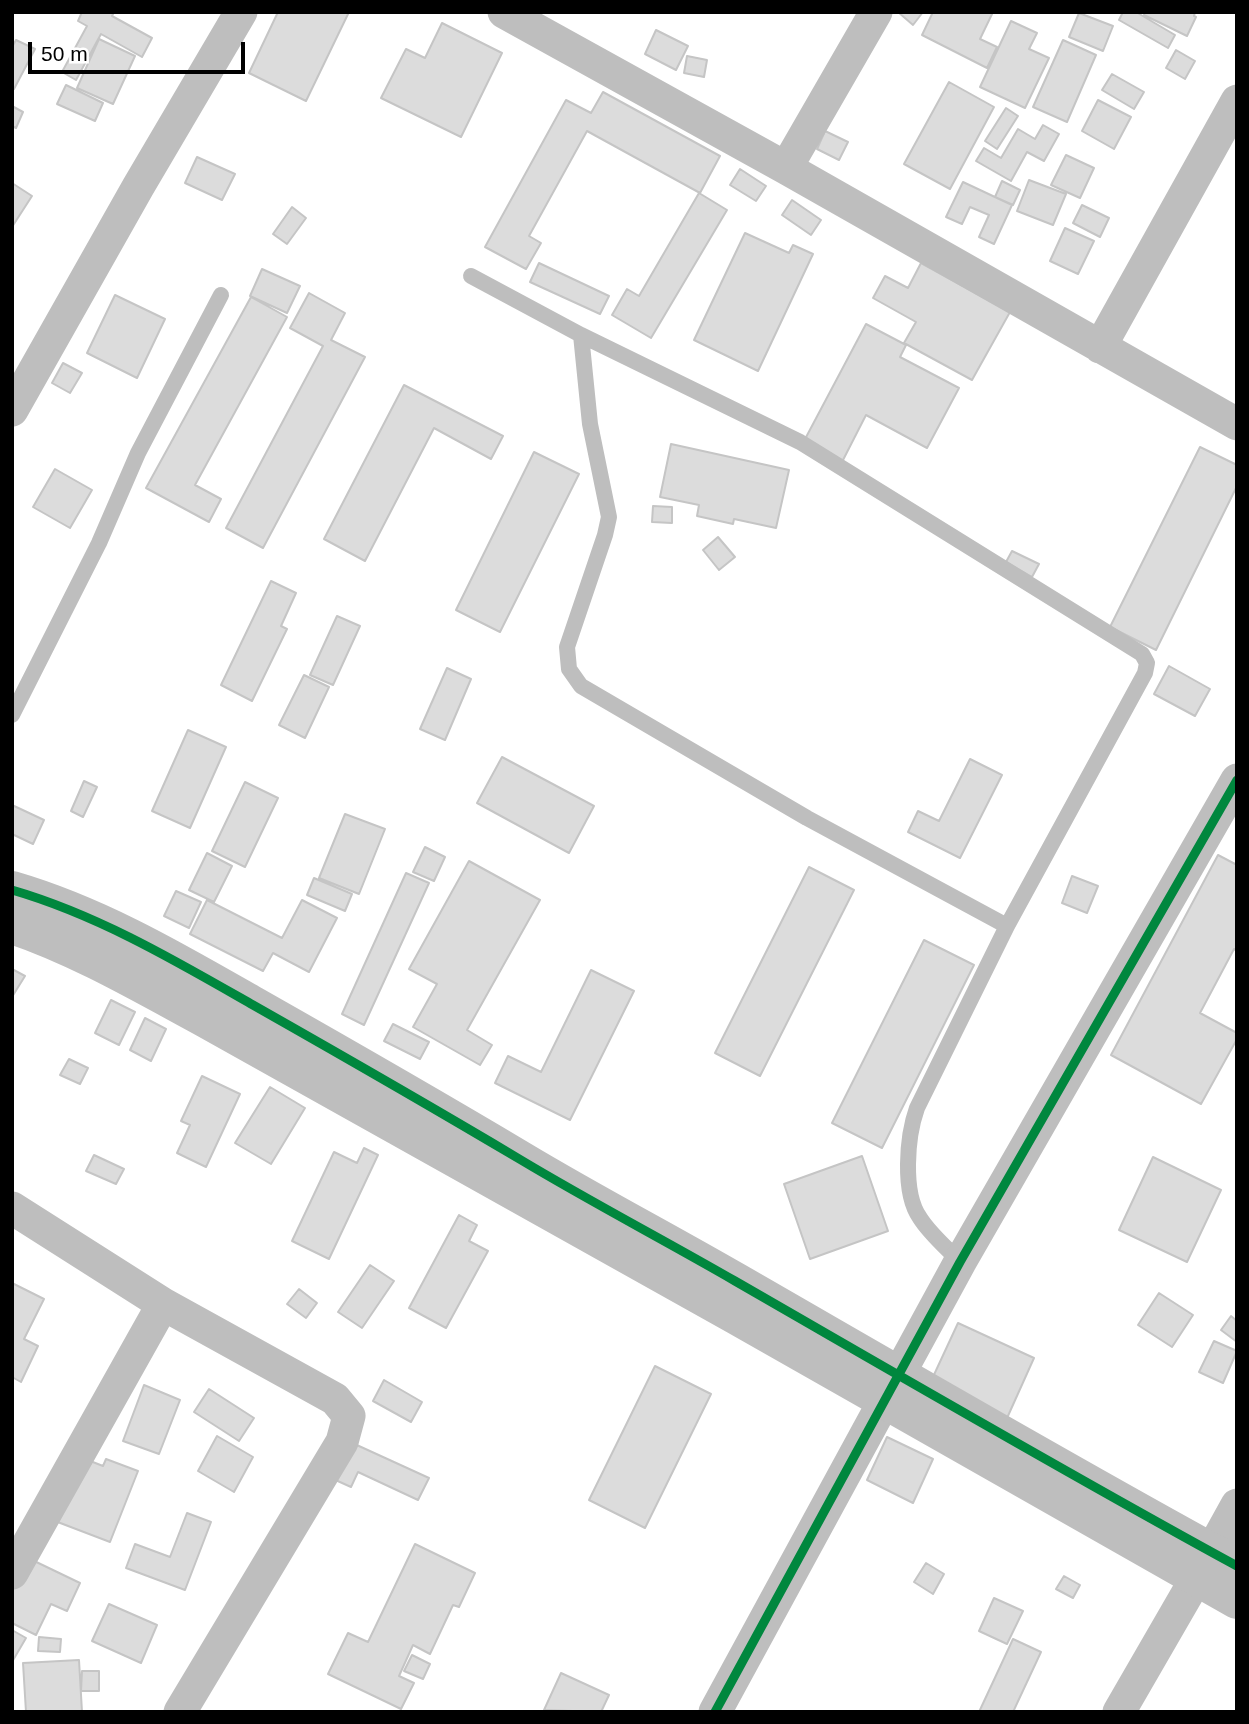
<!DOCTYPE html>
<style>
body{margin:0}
#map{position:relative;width:1249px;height:1724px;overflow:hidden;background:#fff;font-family:Helvetica,sans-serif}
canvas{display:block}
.frame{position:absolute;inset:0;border:14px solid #000;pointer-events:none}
.scale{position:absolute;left:28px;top:42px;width:217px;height:32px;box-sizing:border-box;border:4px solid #000;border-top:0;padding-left:9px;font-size:21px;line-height:24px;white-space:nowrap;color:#000;-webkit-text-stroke:5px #fff;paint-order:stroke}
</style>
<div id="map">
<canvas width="1249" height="1724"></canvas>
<div class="frame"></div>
<div class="scale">50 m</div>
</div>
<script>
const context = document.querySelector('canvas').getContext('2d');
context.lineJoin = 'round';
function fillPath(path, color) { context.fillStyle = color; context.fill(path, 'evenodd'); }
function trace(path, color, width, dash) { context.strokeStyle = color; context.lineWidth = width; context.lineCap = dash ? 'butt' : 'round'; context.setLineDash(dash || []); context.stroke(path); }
const building = new Path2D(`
 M82,12H114L112,16L152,38L142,57L101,34L76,80L62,72L87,26L78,21Z
 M278,12H349L306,101L249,73Z
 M898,12H923L913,25Z
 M933,12H993L980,39L997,47L987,68L922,35Z
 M1123,12H1136L1175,35L1168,48L1119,20Z
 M1145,12H1195L1194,16L1196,17L1187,36L1144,15Z
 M1079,13L1113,26L1103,51L1069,37Z
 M1011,21L1037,33L1029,49L1049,58L1025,108L980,87Z
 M442,23L502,53L461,137L381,98L406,49L425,58Z
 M656,30L688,46L676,70L645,54Z
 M99,39L135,56L113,104L77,88Z
 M16,40L35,49L14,89L12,88V47Z
 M1063,40L1096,55L1067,122L1033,107Z
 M1176,50L1195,61L1185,79L1166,68Z
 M687,56L707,60L704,77L684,73Z
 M1112,74L1144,92L1134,109L1102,90Z
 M949,82L994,107L950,189L904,164Z
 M66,85L103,103L95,121L57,104Z
 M603,92L720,156L700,193L587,131L529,236L541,243L526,269L485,247L566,100L591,113Z
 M1098,100L1131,117L1114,149L1082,131Z
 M12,106L23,112L16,128L12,126Z
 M1006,108L1018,116L997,149L985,141Z
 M1043,125L1059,134L1044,161L1027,152L1011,181L976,161L984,148L1001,158L1018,129L1035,139Z
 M825,131L848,142L839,160L817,149Z
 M1066,155L1094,168L1080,198L1051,185Z
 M197,157L235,174L222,200L185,183Z
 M740,169L766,186L756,201L730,185Z
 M1029,180L1066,194L1053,225L1017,211Z
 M1002,181L1020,190L1013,205L995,197Z
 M963,182L1012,205L994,244L979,237L989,215L970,207L962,224L946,217Z
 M12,183L32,196L12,227Z
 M699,193L727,210L651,338L612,315L627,289L639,296Z
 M792,200L821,220L811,235L782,215Z
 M1082,205L1109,218L1100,237L1073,223Z
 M292,207L306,218L287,244L273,234Z
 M1065,228L1094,241L1078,274L1050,261Z
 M745,233L789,253L793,245L813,254L758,371L694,340Z
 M539,263L609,296L600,314L530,282Z
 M921,263L1010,312L972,380L904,343L916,322L873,298L885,276L908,288Z
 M262,269L300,286L287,313L250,296Z
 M309,293L345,313L331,340L365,357L263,548L226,528L323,346L290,328Z
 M115,295L165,319L137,378L87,353Z
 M251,297L287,317L195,485L221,499L209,522L146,488Z
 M866,324L906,345L900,357L959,388L927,448L866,415L842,462L804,441Z
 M63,363L82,373L70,393L52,383Z
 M404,385L503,436L491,459L434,428L365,561L324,539Z
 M671,444L789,470L776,528L734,519L733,524L697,516L699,505L660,497Z
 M1200,447L1237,465V486L1156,650L1110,627Z
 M534,452L579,474L500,632L456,610Z
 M55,469L92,490L70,528L33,507Z
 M653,506L672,507V523L652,522Z
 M718,537L735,557L719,570L703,550Z
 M1012,551L1039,564L1032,577L1006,562Z
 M271,581L296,593L281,626L287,629L252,701L221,685Z
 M337,616L360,626L333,685L310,675Z
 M1169,666L1210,689L1195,716L1154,694Z
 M447,668L471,679L445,740L420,729Z
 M304,675L329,687L305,738L279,725Z
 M188,730L226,747L190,828L152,811Z
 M502,757L594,806L569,853L477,803Z
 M970,759L1002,775L960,858L908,832L918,811L939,821Z
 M84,781L97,787L83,817L71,811Z
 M245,782L278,798L245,867L212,851Z
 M12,805L44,820L33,844L12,834Z
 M345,814L385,829L359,894L319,878Z
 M425,847L445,857L434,881L413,872Z
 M207,853L232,866L214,902L189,890Z
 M1218,855L1237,865V950L1234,949L1200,1013L1237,1033V1039L1201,1104L1111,1055Z
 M469,861L540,900L467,1030L492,1045L480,1065L413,1027L437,984L409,969Z
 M809,867L854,890L760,1076L715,1053Z
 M406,873L429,883L364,1025L342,1014Z
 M1072,876L1098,886L1087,913L1062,903Z
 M314,878L352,894L345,911L307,895Z
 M176,891L201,902L189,928L164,916Z
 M207,900L282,938L302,900L337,918L309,972L273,953L263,971L190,934Z
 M924,940L974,965L882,1148L832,1123Z
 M12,969L25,976L12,997Z
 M591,970L634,991L570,1120L495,1083L508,1056L541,1072Z
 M111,1000L135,1012L119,1045L95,1033Z
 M145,1018L166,1029L151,1061L130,1050Z
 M393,1024L429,1042L420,1059L384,1041Z
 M69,1059L88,1068L80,1084L60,1075Z
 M202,1076L240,1094L206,1167L177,1153L190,1125L181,1121Z
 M270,1087L305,1108L271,1164L235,1143Z
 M364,1148L378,1155L329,1259L292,1241L334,1152L357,1163Z
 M94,1155L124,1169L116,1184L86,1171Z
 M862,1156L888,1231L810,1259L784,1184Z
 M1153,1157L1221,1190L1187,1262L1119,1230Z
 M459,1215L477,1225L469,1241L488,1251L446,1328L409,1308Z
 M370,1265L394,1281L362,1328L338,1312Z
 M12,1283L44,1299L24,1339L38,1346L21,1382L12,1377Z
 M299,1289L317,1303L306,1318L287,1304Z
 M1159,1293L1193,1315L1172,1347L1138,1325Z
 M1231,1316L1237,1321V1342L1221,1330Z
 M958,1323L1034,1358L1003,1427L926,1392Z
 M1214,1341L1237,1351L1223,1383L1199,1372Z
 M655,1366L711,1394L645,1528L589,1500Z
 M384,1380L422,1402L411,1422L373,1401Z
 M144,1385L180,1400L159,1454L123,1441Z
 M209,1389L254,1418L239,1441L194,1412Z
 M217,1436L253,1457L234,1492L198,1471Z
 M887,1437L933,1459L913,1503L867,1480Z
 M348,1441L429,1478L418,1500L358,1472L351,1487L331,1478Z
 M80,1457L103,1466L106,1459L138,1471L110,1542L55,1521Z
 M187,1513L211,1522L185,1590L126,1568L135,1544L170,1557Z
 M415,1544L475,1573L459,1607L453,1605L430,1654L413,1645L399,1676L414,1683L401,1709L328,1674L348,1633L368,1642Z
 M28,1558L80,1583L67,1611L51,1604L36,1635L12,1623V1591Z
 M926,1563L944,1574L933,1594L914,1582Z
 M1064,1576L1080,1585L1073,1598L1056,1589Z
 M994,1598L1023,1611L1007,1644L979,1631Z
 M109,1604L157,1625L141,1663L92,1641Z
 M12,1630L26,1638L12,1662Z
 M39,1637L61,1639L60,1652L38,1651Z
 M1013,1639L1041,1652L1013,1712H979Z
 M412,1655L430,1664L423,1679L404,1671Z
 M79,1660L82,1712H26L23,1663Z
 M82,1671H99V1691H81Z
 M561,1673L609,1695L601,1712L544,1710Z`);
const service = new Path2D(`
 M471,276L581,335L800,442L1142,654L1147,663L1145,673L1007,926L917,1108C907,1136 902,1193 920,1218C930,1234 947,1248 960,1262
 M581,335L590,424L609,517L605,535L567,647L569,669L581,686L807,818L1007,926
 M12,715L99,543L138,453L221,295`);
const minor = new Path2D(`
 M504,12L786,168L1237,424
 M786,168L876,12
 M1100,347L1237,101
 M12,410L138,187L241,12
 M12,1208L163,1304L335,1399L349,1416L342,1442L180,1712
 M1211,1552L1237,1505
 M12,1573L163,1304
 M715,1712L960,1262L1237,780
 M1119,1712L1197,1577`);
const tertiary = new Path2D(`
 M12,890C98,915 176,961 253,1005C343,1056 432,1107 521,1160C591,1202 664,1240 735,1281C902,1377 1068,1474 1237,1566
 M12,925C80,948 143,985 206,1019L735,1315L1237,1600`);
const cycleway = new Path2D(`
 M12,890C98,915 176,961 253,1005C343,1056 432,1107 521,1160C591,1202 664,1240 735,1281C902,1377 1068,1474 1237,1566
 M715,1712L960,1262L1237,780`);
fillPath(building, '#dcdcdc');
trace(building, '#c5c5c5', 2);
trace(service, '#bebebe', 16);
trace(minor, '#bebebe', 33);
trace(tertiary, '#bebebe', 38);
trace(cycleway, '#00873e', 9);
</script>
